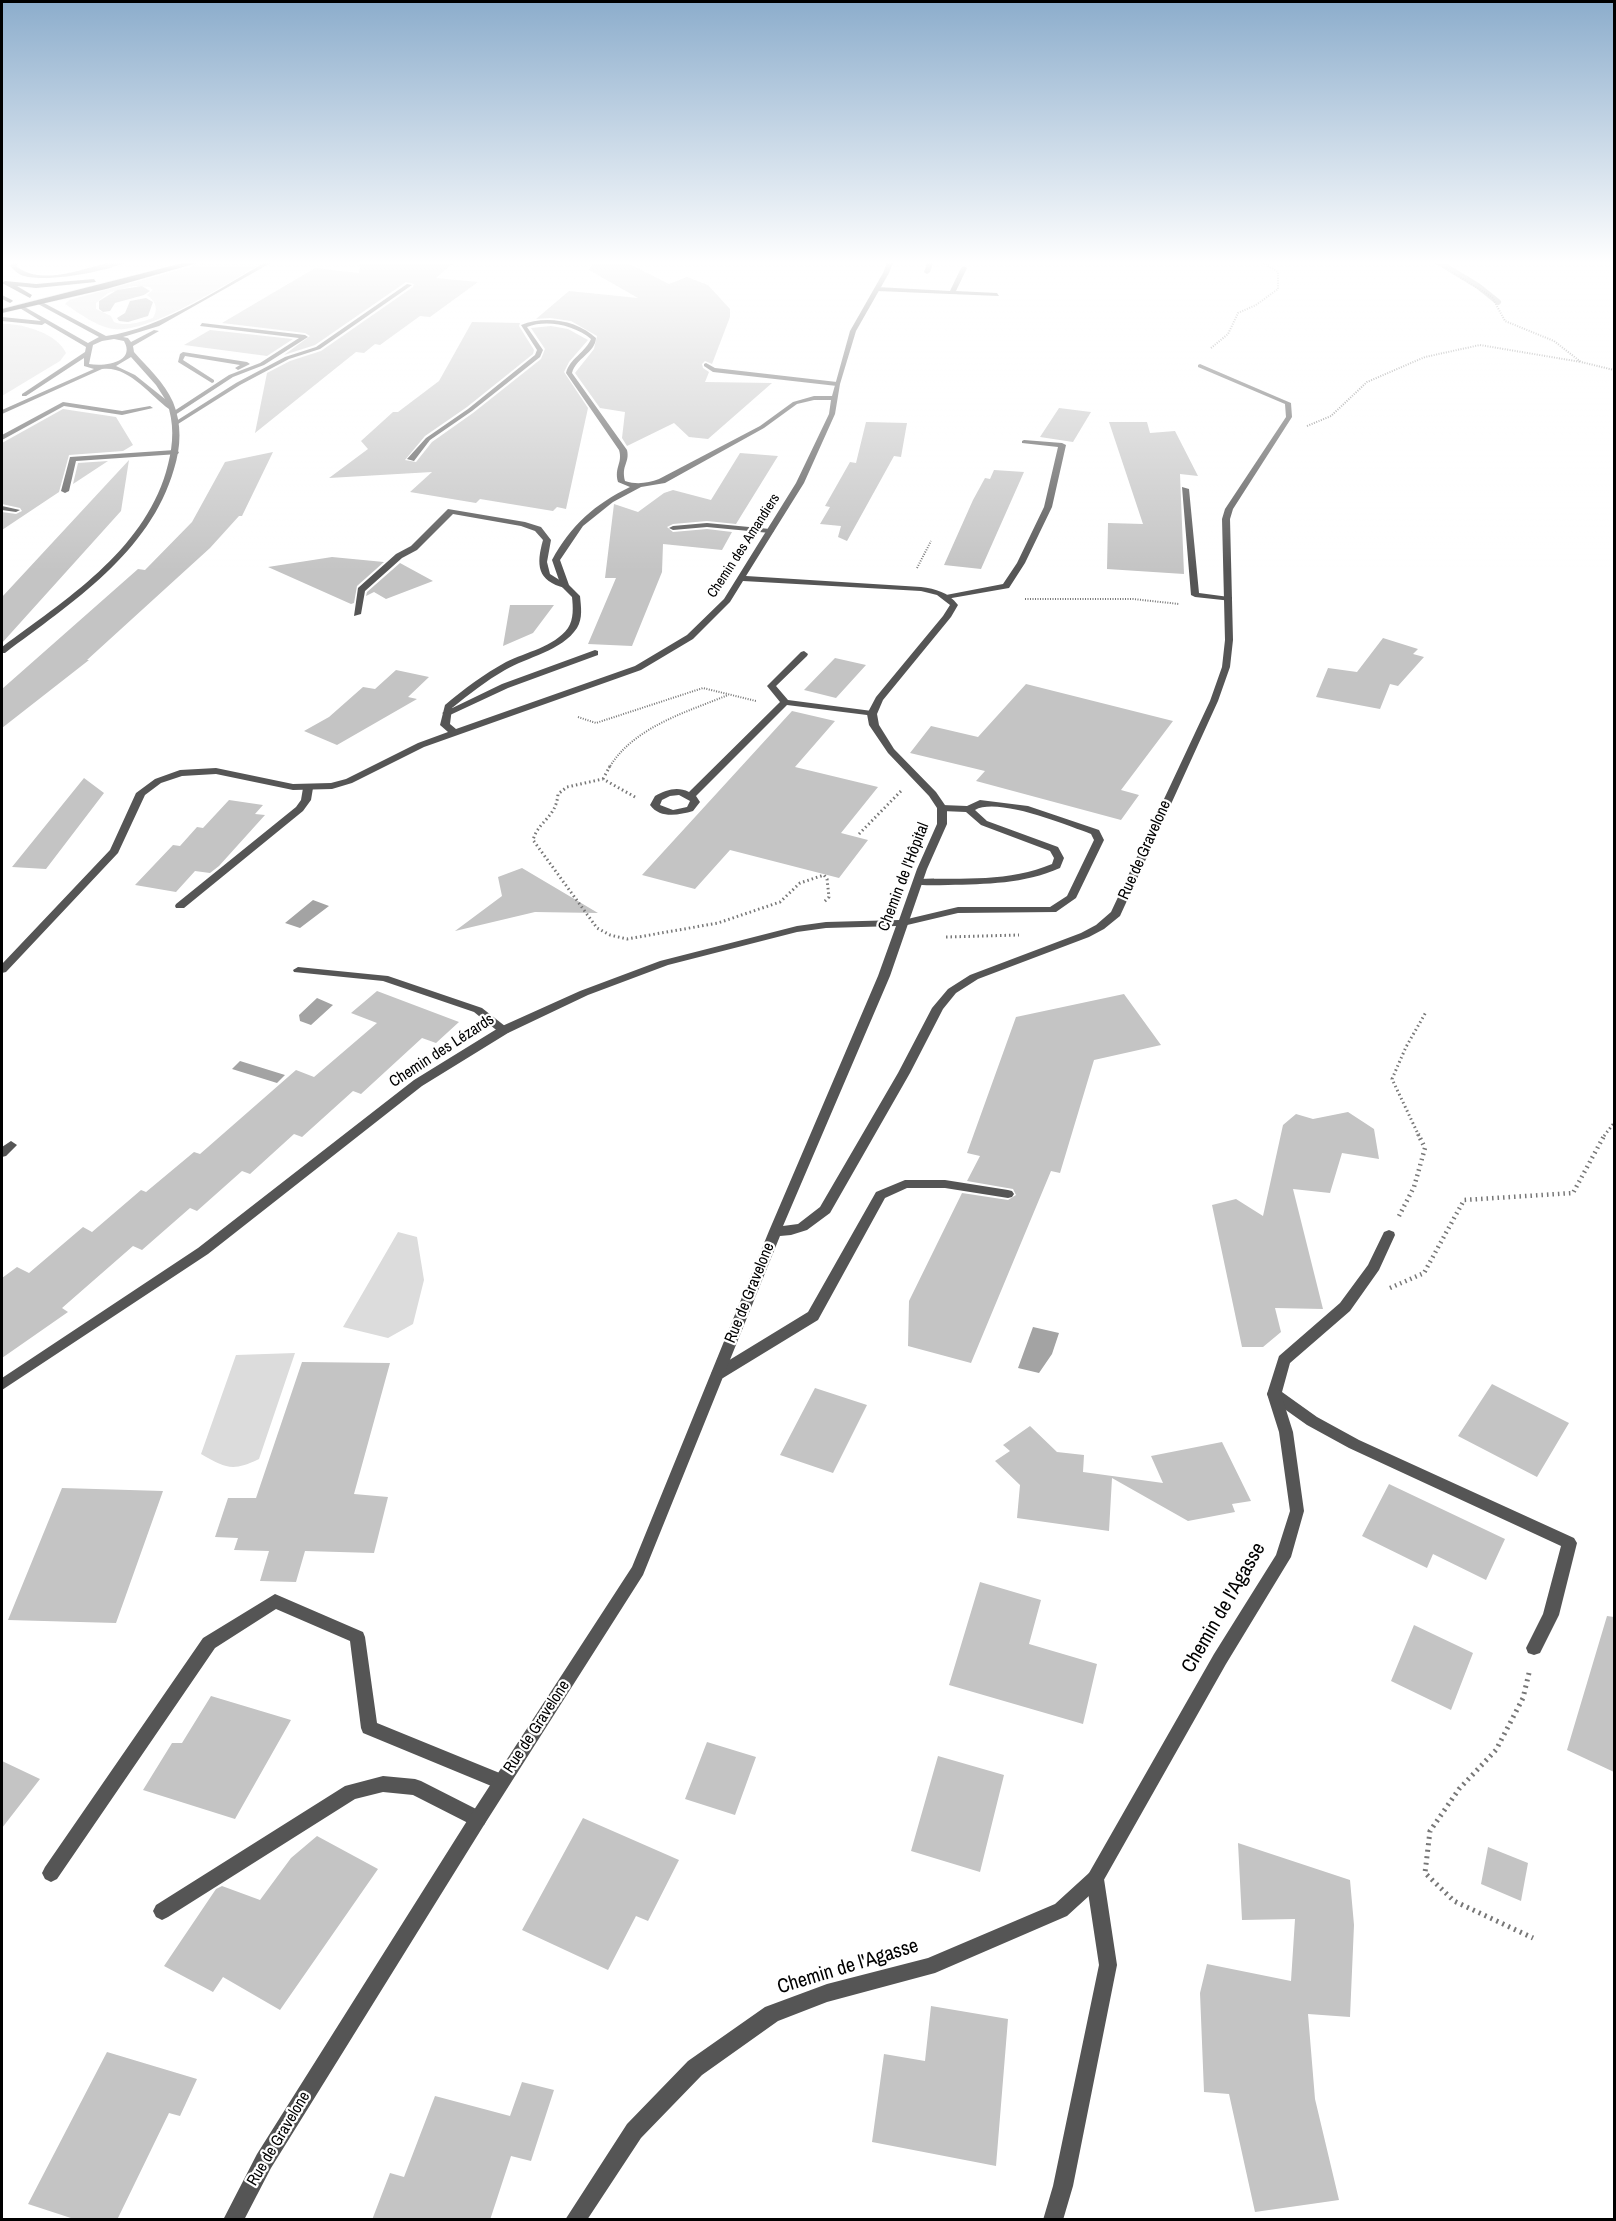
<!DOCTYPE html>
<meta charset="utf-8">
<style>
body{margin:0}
#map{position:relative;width:1616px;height:2221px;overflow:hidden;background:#fff;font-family:"Archivo Narrow",sans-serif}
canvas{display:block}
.frame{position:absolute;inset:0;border:3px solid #000;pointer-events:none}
</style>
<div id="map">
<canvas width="1616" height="2221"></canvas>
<div class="frame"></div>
</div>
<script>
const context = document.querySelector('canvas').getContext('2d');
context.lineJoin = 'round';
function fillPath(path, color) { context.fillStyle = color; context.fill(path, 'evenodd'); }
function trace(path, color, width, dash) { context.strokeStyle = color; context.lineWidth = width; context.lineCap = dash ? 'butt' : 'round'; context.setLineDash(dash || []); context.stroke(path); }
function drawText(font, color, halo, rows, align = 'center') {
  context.font = font + ' "Archivo Narrow",sans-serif'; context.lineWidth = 4.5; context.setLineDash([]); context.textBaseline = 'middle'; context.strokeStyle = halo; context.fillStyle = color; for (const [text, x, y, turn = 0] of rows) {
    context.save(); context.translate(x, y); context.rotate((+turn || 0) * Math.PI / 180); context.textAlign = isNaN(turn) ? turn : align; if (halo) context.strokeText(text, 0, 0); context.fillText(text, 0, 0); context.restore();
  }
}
const green = new Path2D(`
 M216,260H267C234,279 150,334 114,329C97,327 79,313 65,304L69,300ZM133,286L149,287L153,290L147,295C155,301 159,308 153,318C141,322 126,327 114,322L111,316L96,309V303L108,293Z
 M2,324C22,323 57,333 66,353L60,361L2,396Z
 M398,1232L417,1237L424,1280L413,1324L388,1338L343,1327Z
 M295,1353L259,1459C232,1472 226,1468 201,1454L236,1355Z`);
const water = new Path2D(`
 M142,286L150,291L144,295L115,303L110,311L103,312L99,309V301L117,290Z
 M146,298L153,302L148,316L128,322L119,321L117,318L125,313L130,301Z
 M313,900L329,906L300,928L285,923Z
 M317,998L333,1005L311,1025L300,1021L299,1015Z
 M240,1061L285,1075L277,1083L232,1069Z
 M1033,1327L1059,1333L1052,1354L1039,1373L1018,1368Z`);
const stream = new Path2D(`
 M1435,260L1478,286L1498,302`);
const building = new Path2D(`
 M360,260H457L436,278L478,282L430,317L420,316L380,345L375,344L364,353L356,352L255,433L267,373L290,361L321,351L413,287L414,284L406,282L315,345L284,355L310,336L305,333L222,323L315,268L359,273Z
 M594,260H622L669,284L687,277L708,285L730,309V317L712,364L705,361L702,364L703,368L709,372L705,382L772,383L708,439L689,437L674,423L627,446L622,438L625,412L600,408L575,373L594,349L597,336L571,321L550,318L536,319L569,291L638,298L589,270Z
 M472,322L520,323L519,326L534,350L533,354L467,407L425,436L405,460L416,462L432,442L473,413L541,359L545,349L531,328L551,326L568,329L588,340L569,362L564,372L588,408L566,509L557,507L553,511L480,499L476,503L410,492L432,472L329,478L368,449L361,441L393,412H398L439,381Z
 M210,330L293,339L267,356L184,345Z
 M1059,408L1091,412L1073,442L1040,437Z
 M63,409L116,417L133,445L123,451L69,455L59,492L2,530V512L16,514L22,511L20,508L2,504V443Z
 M866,422L907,423L901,457L894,456L847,541L838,537L841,526L820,524L830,507L825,506L850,462L856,463Z
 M1109,422H1147L1150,433L1175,431L1198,476L1180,474L1184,574L1107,569L1108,523L1143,524Z
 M273,452L242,516H239L210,548L87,660H89L2,728V689L138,569L145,570L192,522L225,462Z
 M740,453L778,456L736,524L707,521L673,524L667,527L673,532L707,529L732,532L722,550L663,544L662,572L632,646L588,644L616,578H605L614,504L638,512L664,493L673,490L711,500Z
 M129,460L121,511L2,643V597Z
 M108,461L73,484L78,463Z
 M994,470L1024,472L981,569L944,565L973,500L985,478L990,479Z
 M332,557L384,562L357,586L354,603L351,604L268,567Z
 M400,563L433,581L386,599L374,592L366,596L367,592Z
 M510,605H554L533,633L503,646Z
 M1383,638L1418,649L1413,654L1424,657L1398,686L1390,684L1380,709L1316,697L1328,668L1357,672Z
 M835,658L866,665L836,698L804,690Z
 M396,670L429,677L408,697L417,699L337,745L304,731L329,717L363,687L375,689Z
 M1026,684L1173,721L1121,790L1139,795L1121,820L976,781L985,771L910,753L931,726L978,737Z
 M792,711L835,721L795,767L878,787L841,833L868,840L839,878L730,850L695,889L642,875Z
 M84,778L104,793L46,869L12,867Z
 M229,800L263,805L255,814L265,815L219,866L210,873L195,871L176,892L135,885L173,845L180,846L197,827L203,828Z
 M522,868L598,913L535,912L455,931L502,896L498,877Z
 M377,991L459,1022L436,1043L422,1038L361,1094L353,1091L302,1137L294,1134L250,1174L242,1171L197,1211L190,1208L142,1250L133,1246L62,1308L68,1312L2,1358V1278L17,1267L29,1273L83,1227L92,1232L141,1190L146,1192L194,1152L200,1154L296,1070L314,1077L377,1023L351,1013Z
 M1124,994L1161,1045L1094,1060L1060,1173L1051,1171L971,1363L908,1346L909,1301L962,1193L1008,1200L1016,1195L1013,1189L967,1181L980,1156L967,1153L1016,1017Z
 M1348,1112L1374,1129L1379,1159L1342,1153L1330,1193L1293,1189L1323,1309L1275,1308L1281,1332L1263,1347H1242L1212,1205L1236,1199L1263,1216L1283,1125L1296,1114L1313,1119Z
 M302,1362L390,1363L354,1494L388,1497L374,1553L305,1551L296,1582L260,1581L269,1551L234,1550L238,1538L215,1537L228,1498H256Z
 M1492,1384L1569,1423L1537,1477L1458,1436Z
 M815,1388L867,1405L833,1473L780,1455Z
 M1030,1426L1057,1452L1084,1455L1083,1472L1163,1483L1151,1456L1222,1442L1251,1501L1232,1504L1235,1512L1188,1521L1112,1478L1109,1531L1017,1518L1020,1485L995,1461L1010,1451L1003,1445Z
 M1389,1484L1505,1539L1486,1580L1433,1554L1427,1568L1362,1536Z
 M62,1488L163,1491L116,1623L8,1620Z
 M980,1582L1041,1600L1029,1644L1097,1664L1083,1724L949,1685Z
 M1607,1616L1614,1617V1772L1567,1750Z
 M1414,1625L1473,1653L1451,1710L1391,1681Z
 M211,1696L291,1720L235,1819L143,1790L172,1743H182Z
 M707,1742L756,1757L735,1815L685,1799Z
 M938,1756L1004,1775L980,1872L911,1851Z
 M2,1761L40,1779L2,1828Z
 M583,1818L679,1860L648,1921L636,1916L608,1970L522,1930Z
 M317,1836L378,1869L280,2010L223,1977L213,1992L164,1966L216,1889L222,1886L260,1900L291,1858Z
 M1238,1843L1350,1880L1354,1925L1350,2017L1308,2014L1315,2099L1339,2200L1255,2212L1229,2094L1204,2092L1200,1993L1207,1964L1291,1981L1295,1919L1242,1920Z
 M1488,1847L1528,1863L1521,1901L1481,1884Z
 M931,2006L1008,2019L996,2166L872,2142L884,2054L925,2061Z
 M107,2052L197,2079L180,2116L169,2113L117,2220H77L28,2204Z
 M522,2082L554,2090L531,2161L511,2156L490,2220H372L390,2173L404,2177L435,2096L510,2116Z`);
const pathFar3 = new Path2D(`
 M1433,260L1492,297L1505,321L1554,341L1581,362L1614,370
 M1211,348L1228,334L1238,313L1256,305L1278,289V272L1259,260
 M1307,426L1331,416L1367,382L1425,357L1480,345L1581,362
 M917,568L931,541
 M1025,599H1133L1179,604
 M578,717L596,723L703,688L756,701
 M609,768C633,727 687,712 728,695`);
const pathFar2 = new Path2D(`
 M603,779L610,766
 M635,797L603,779L567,787L558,794C556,818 539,820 533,840L597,928L610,935L627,939L718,923L780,902L800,883L824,875L827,879L829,897L823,903
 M859,834L901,791
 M946,937L1019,935
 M1419,1136L1392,1079L1406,1047L1426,1012
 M1604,1136L1614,1123`);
const pathFar1 = new Path2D(`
 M1399,1216L1414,1187L1425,1148L1418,1134
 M1390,1288L1424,1273L1464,1200L1573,1193L1605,1134`);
const path = new Path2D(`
 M1529,1673L1523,1698L1496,1750L1459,1789L1430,1831L1425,1873L1454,1901L1533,1938`);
const service = new Path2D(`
 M928,260H934L930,272L927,274L924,272Z
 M964,266L967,268L956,291L997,293L999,296L877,291L874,289L877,287L950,291L961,268Z
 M407,284L412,285L320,349L289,359L240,385L178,424L173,423L236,383L285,357L316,347Z
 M202,323L305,335L308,337L264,365L233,377L175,415H171V413L229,375L260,363L299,338L200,326Z
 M183,352L247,362L250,364L238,370L235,368L240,365L185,356L183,360L214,380V382L212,383L178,362L180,354Z
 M706,363L715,368L837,382L840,384L837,386L713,372L704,366V364Z
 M63,402L122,411L150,406L153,408L122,415L64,406L2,440V435Z
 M1024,440L1062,443L1066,445L1052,507L1025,563L1009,588L946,599V595L1003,584L1017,563L1044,507L1058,447L1022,443V441Z
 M175,450L179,452L178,454L76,461L69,491L65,493L61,491L70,457Z
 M1182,487L1189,489L1199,593L1229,597H1232V601L1195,597L1191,595Z
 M2,506L20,510L16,512L2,510Z
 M448,509L525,522L541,527L551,540L547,562L550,574L569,586L565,588C537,581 536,565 543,540L535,531L521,526L453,514L417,550L402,558L365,591L361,614L354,616L358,588L396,554L411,546Z
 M707,523L770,529L774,531L770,533L707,527L673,530L669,528L673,526Z
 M595,650L598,651V655L508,688L450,715L447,716L442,713L502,684Z
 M804,651L808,654L807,656L776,686L788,700L872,711L877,714L875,716L787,705L696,796L700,802L693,811C679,815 660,819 650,805L655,796C666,790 677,786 689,792L780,702L767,686L801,652ZM679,795L690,801L687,807L673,810L660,805L662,800L670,796Z
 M308,785L313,788L311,800L303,811L184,908H176L175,906L176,904L296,807L301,800L303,788Z
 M980,800L1028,806L1099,830L1104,840L1076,898L1056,912L958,913L903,926L899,925L898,923L899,921L958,907H1050L1067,896L1094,840L1091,834C1066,825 998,797 975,810L987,821L1058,847L1064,858L1060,868C1024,884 986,884 948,885C937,885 925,886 914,884L913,882L918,879C962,878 1010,882 1052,864L1054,858L1050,851L981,825L966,812L942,811L937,808L942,805L967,806Z
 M298,967L388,976L482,1008L510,1030L508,1033H500L474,1012L383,981L294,972L293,970Z
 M11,1141L17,1145L6,1156L2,1157V1147Z
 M905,1180H945L1008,1190L1012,1191L1014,1194L1012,1197L1008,1198L945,1188H907L885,1198L818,1320L723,1378L718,1379L713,1378L711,1374L713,1370L808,1312L876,1192Z
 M1389,1230L1394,1232L1395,1235L1379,1270L1350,1311L1290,1363L1282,1392L1317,1417L1359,1440L1574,1538L1577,1543L1559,1615L1540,1653L1534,1655L1528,1653L1526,1648L1543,1614L1561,1546L1349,1448L1307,1425L1269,1398L1267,1394L1279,1356L1340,1303L1368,1265L1384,1232Z
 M275,1594L363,1632L365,1637L377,1723L507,1776L509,1782L507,1788L501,1790L363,1733L361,1728L350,1641L276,1609L215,1648L57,1879L51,1882L45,1879L42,1873L45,1867L203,1638Z
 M383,1776L415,1779L421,1781L484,1813L487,1819L484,1825L478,1827L472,1825L413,1795L383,1792L355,1799L168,1917L162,1920L156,1917L153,1911L156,1905L345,1786Z
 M1095,1870L1101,1873L1104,1879L1117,1965L1073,2186L1063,2220H1043L1053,2186L1099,1965L1086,1879L1089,1873Z`);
const minor = new Path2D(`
 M15,260H21L16,266C48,291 97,259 132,260C110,271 44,284 21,275C17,273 13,269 10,266Z
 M888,260H894L889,273L856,331L840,384L835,414L804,483L746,576L921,587C936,589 948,592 958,605L951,617L883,700L877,714L879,725L894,749L936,792L947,808V824L927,869L890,976L783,1226L798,1224L820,1207L898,1073L932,1008L948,989L970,975L1081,933L1096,925L1111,912L1210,701L1222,667L1225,640L1222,519L1225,509L1286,417L1285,404L1198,367V365L1200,364L1291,403L1292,417L1233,509L1230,519L1233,640L1230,667L1218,701L1120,916L1104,929L1089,937L978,979L956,993L943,1009L910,1073L830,1213L807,1230L791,1235L780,1236L643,1575L484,1825L271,2168L244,2220H223L257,2154L472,1813L632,1567L769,1231L878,976L896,926L826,928L797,932L668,965L588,995L508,1033L422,1086L208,1254L2,1390V1378L198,1248L414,1080L500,1027L580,991L660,961L797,926L826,922L899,920L917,869L937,824V808L929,796L888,753L869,725L867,714L876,697L943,616L950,605L937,595L921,591L743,581L730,602L693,639L641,670L424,747L352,783L332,789L293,790L216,774L182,776L161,783L145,795L118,853L6,972L2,973V964L110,850L136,793L155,779L180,770L216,768L293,784L331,783L346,779L418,743L448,732L440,725L445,705C464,689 484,674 506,662C526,652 554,647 568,628C574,619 573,607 572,597L561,586L552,560C571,525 595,504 630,487L618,482C614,467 623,463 619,450L566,373C570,358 585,353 591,339C575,325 546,319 527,327L543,350L540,357L472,411L430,440L414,461L407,459L426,438L468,409L535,355L537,350L521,325C545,315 577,320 596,338C595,353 576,358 572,373L627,450C630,463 621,465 625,481C637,485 648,483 659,479L760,426L793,402L814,396H832L850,331L883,273ZM814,400H831L829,414L796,483L724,599L687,635L635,666L456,729L450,724L452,708C469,694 486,681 505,670C527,657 562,651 577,628C583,618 581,607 580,596L569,585L560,560L583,526L613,502L641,487L665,483L764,428L797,404Z
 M1274,1388L1279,1390L1281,1394L1293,1432L1304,1511L1291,1557L1226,1664L1101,1885L1067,1916L935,1973L827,2002L778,2021L702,2075L641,2138L587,2220H565L627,2124L688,2061L765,2007L827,1984L928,1958L1055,1904L1089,1873L1214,1654L1276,1555L1290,1511L1279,1432L1267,1394L1269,1390Z`);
const tertiary = new Path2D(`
 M269,260H276L159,326L123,337L128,338L131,342L154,330L159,331L133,346L134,352C148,368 164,382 173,402C182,424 181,447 174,469C150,553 71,603 5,653H2V647C65,600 142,552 166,472C172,451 175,431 169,409C150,395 128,365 102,369L2,414V410L94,369L84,366V358L26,396H22V394L85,352L86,347L45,323L42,325L2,321V317L41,321L18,307L23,306L88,343L99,337L38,304V302H42L106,336C163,328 220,288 269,260ZM114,339L124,341C136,362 105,367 89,364L93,345L102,341ZM131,357L156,385L165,399L135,375L116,366Z`);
const secondary = new Path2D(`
 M94,279L96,282L36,288L17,286L32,295L30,298L2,283L5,281L36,284Z
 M2,295L12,300L13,301L10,303L2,299Z`);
const primary = new Path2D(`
 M195,260H207L106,289L2,313V309Z`);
const farStreetnames = [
 ["Chemin des Amandiers",744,546,-57]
];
const streetNames = [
 ["Rue de Gravelone",1145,850,-66],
 ["Chemin de l'Hôpital",904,877,-69],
 ["Chemin des Lézards",442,1051,-33],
 ["Rue de Gravelone",750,1293,-68],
 ["Rue de Gravelone",537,1727,-57],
 ["Rue de Gravelone",279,2139,-59]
];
const nearStreetnames = [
 ["Chemin de l'Agasse",1224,1608,-60],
 ["Chemin de l'Agasse",848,1967,-17]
];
fillPath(green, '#dcdcdc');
fillPath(water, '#a3a3a3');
trace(stream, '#a3a3a3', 6);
fillPath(building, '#c4c4c4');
trace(primary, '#dbdbdb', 1);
trace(pathFar3, '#777', 2, [1, 1.5]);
trace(pathFar2, '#777', 3, [1.5, 3]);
trace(pathFar1, '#777', 4.5, [1.5, 4]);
trace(path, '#777', 5, [2, 4.5]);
fillPath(service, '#555');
fillPath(minor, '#555');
fillPath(tertiary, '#555');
fillPath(secondary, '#222');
fillPath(primary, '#000');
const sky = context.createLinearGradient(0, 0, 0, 571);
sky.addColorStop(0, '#8cadcc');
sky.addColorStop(0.46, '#fff');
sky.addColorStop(1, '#ffffff00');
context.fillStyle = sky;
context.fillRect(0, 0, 1616, 571);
drawText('14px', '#000', '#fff', farStreetnames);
drawText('16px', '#000', '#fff', streetNames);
drawText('20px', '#000', '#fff', nearStreetnames);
</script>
